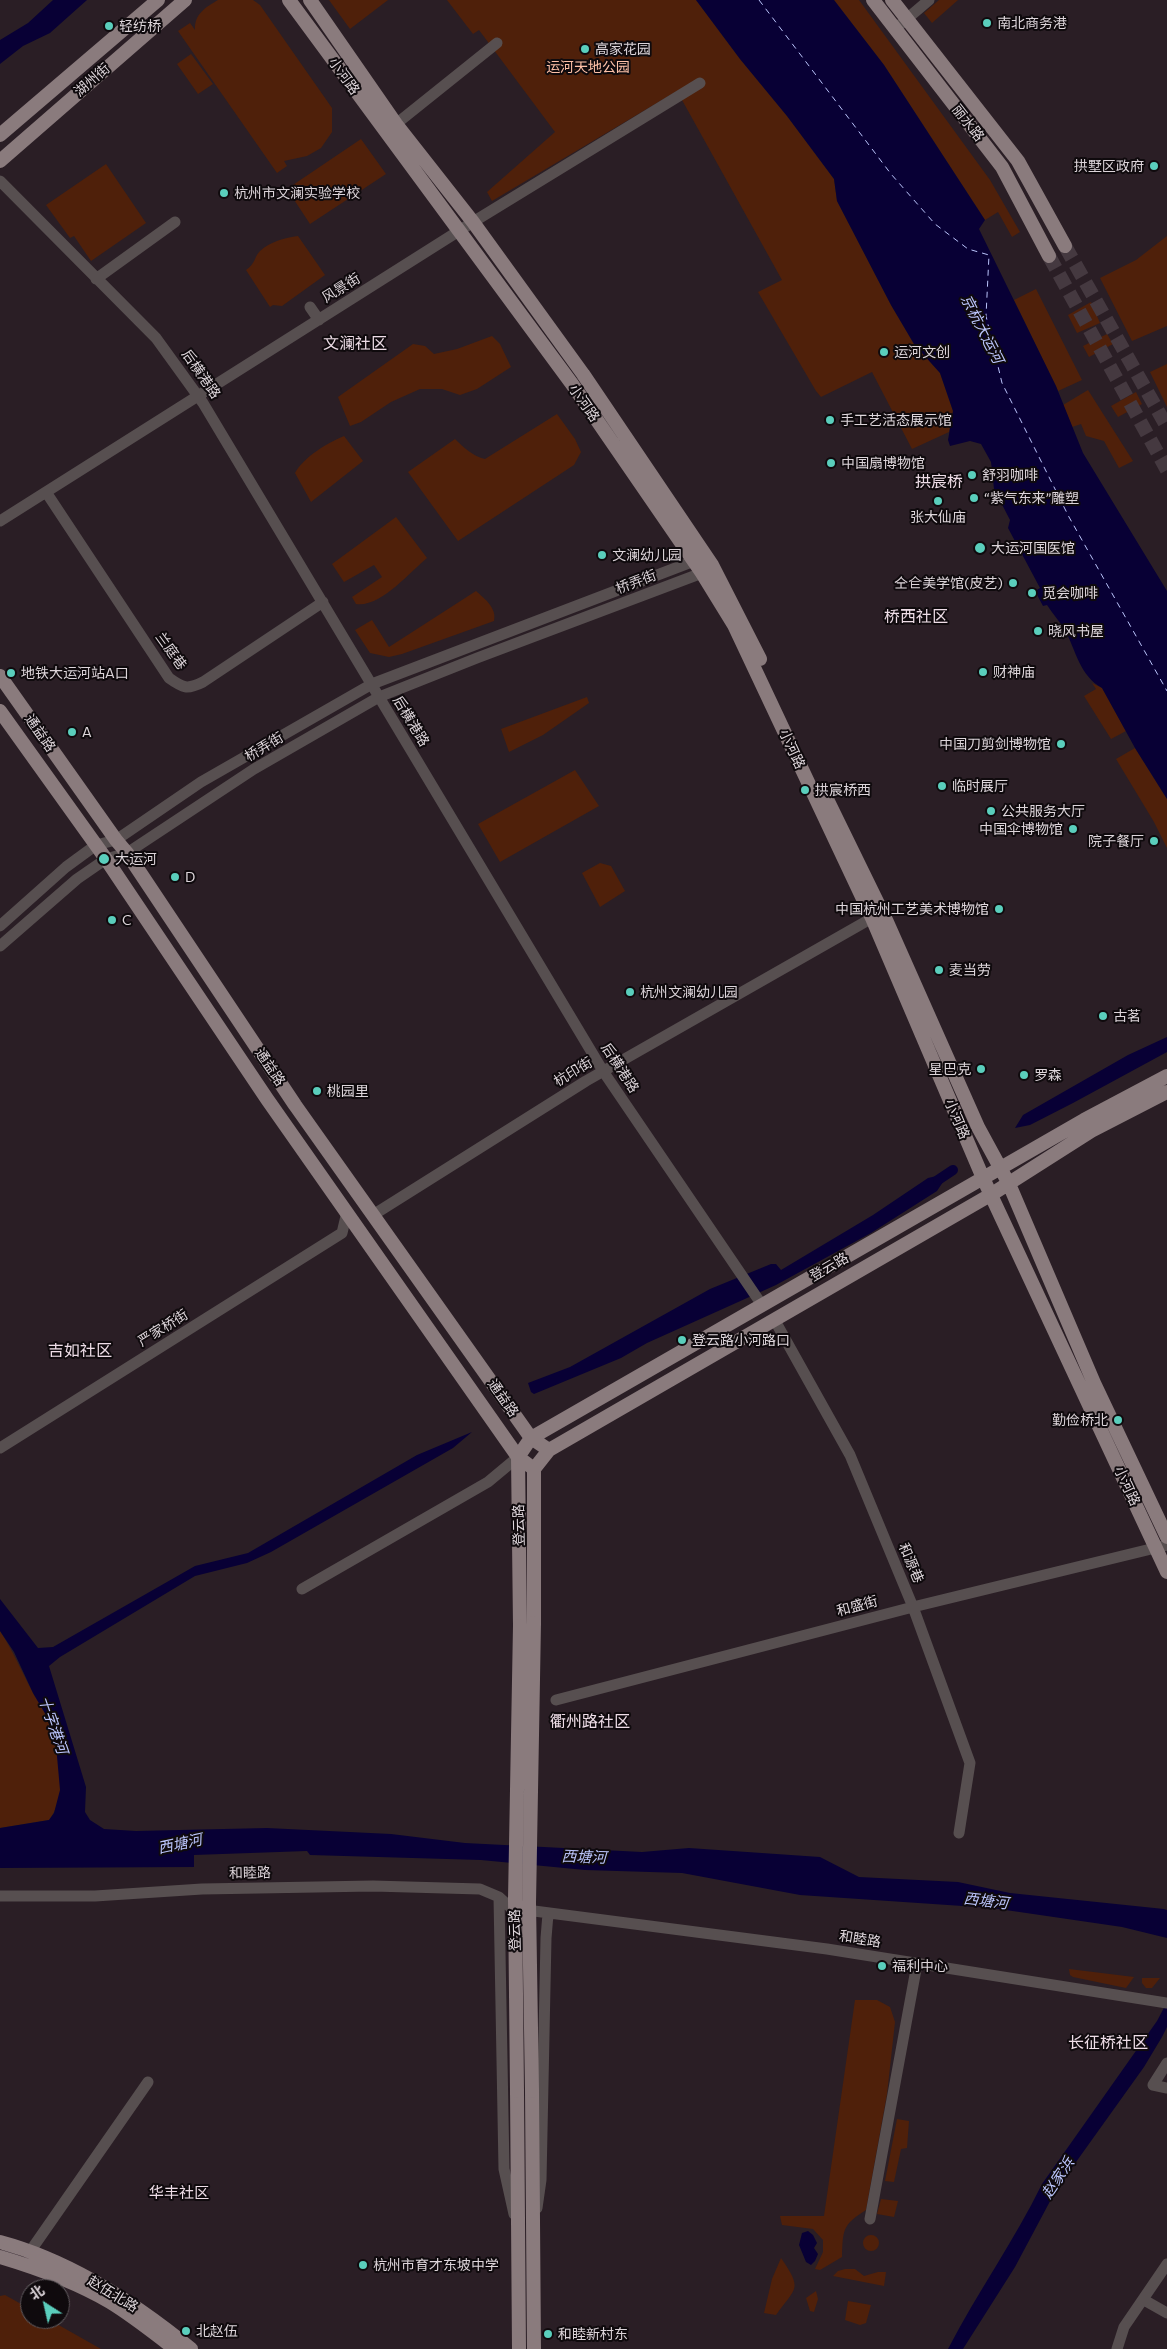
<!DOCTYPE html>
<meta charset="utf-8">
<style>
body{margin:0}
#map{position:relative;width:1167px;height:2349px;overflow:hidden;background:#2a1e25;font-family:Commissioner,"Noto Sans SC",sans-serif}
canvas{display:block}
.north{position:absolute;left:20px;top:2279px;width:50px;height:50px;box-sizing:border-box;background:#0f0a0d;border:1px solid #615b5f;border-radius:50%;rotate:325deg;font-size:14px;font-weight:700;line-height:20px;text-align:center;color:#ddd5da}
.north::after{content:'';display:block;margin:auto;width:18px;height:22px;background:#5acebc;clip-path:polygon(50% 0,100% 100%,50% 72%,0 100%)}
</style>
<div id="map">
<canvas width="1167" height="2349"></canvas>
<div class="north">北</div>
</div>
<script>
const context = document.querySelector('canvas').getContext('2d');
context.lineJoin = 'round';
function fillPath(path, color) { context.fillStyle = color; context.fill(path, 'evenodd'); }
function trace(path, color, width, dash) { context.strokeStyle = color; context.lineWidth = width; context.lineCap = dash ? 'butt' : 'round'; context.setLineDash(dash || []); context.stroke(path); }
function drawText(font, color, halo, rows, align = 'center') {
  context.font = font + ' Commissioner,"Noto Sans SC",sans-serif'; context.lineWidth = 4; context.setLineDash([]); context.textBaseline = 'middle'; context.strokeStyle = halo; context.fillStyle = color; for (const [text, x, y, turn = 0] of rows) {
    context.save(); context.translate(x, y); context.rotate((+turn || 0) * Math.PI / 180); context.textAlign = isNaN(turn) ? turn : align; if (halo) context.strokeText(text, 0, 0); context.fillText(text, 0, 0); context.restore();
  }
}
const green = new Path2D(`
 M218,0H253L260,5L332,108V132L321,148L307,156L284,161L287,166L277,173L178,31L190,23L195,30C194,14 206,7 218,0Z
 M329,0H388L350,29Z
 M447,0H696L740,59L787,116L834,179L837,201L891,305L914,344L940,373L953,411L949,432L912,449L872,372L821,397L816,391L758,292L782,280L677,91L492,201L487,192L555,132L479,30L473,34Z
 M834,0H859L990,180L1020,232L1012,237L998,212L985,220L884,65Z
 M939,0H958L932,23L924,13Z
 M191,54L213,84L198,94L177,64Z
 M361,139L386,174L310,224L287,189Z
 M106,164L146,223L91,261L74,236L70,238L46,205Z
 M298,236L325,275L282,306L273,305L270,307L246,270C256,263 254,257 260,251C271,241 285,238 298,236Z
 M1167,236V326L1132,341L1100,278L1136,260Z
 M1036,289L1082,380L1058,391L1014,300Z
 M1091,302L1100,323L1077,333L1068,315Z
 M1107,334L1113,344L1089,357L1083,346Z
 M492,336L500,344L511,367L477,389L460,395L442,389H420L391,402L361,422L350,426L338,397L413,344L425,346L434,354L457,349Z
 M1167,364V407L1150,372Z
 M1088,390L1133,461L1119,468L1104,441L1086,436L1081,424L1072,427L1063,405Z
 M1136,392L1142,404L1118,417L1111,406Z
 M557,414L575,439L581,452L574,465L458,541L408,472L455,439C464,448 473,456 485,459Z
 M344,436L363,461L311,502L295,473C304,457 327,443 344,436Z
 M396,517L427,558C410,572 380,608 356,604L352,597L382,577L374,565L344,582L332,564Z
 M476,591C485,599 497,608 494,621L402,654L389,657L370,653L355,630L372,620L389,647Z
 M1092,683L1102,688L1126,731L1111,739L1084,696L1096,689Z
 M587,697L589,703L543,735L509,752L501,729Z
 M1135,748L1167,799V848L1154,822L1116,759Z
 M575,770L599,806L500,862L478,824Z
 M600,863L611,866L625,891L600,907L582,873Z
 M0,1631C13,1651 22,1672 33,1693C37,1701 43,1708 46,1716C59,1746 71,1792 49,1820L0,1828Z
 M1069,1969L1134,1977L1126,1988L1073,1977L1070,1975Z
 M1142,1978H1160L1152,1988H1146L1142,1983Z
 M855,2000H877L890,2007L895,2022L887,2094L866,2210C842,2225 843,2230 842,2257L820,2270L815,2269L823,2252V2240L813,2229L782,2225L780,2216H824Z
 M897,2119L909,2121L907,2148L901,2149L894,2182L885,2181Z
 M881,2199L898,2201L894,2217L877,2214Z
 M863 2243a8 8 0 1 1 16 0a8 8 0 1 1-16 0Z
 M781,2258C803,2290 796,2287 776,2315L764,2313L772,2279Z
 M845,2269H855L864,2276L878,2272H886L884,2286L833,2276L838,2271Z
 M816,2291L818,2299L814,2312L810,2311L806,2298Z
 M5,2295L30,2309V2319H48L101,2349H0V2296Z
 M848,2301L871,2305L866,2323L860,2325L845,2320Z`);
const water = new Path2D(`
 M53,0H87L50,33L23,46L0,64V40L28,23Z
 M696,0H834L884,65L985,220L979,229L1056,386L1083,453L1167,591V799L1135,748L1102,688C1080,676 1076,651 1065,630C1059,621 1053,614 1047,605L1043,606L1035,591L1040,588L1008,528L1010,520L994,489L991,462L981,444L970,441L950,446L948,440L953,411L940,373L914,344L891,305L837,201L834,179L787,116L740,59Z
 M1167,1037V1052L1073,1103L1030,1125L1015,1128L1023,1115L1128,1055Z
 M949,1173L937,1191L871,1233L776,1285L647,1343L621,1358L534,1394L531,1392L528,1383L570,1367L710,1289L771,1264H776L781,1270L873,1215L928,1178Z
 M472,1432L453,1448L271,1552L247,1563L195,1576L60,1657L49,1666L86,1787L85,1812L90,1820L104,1829L136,1831L267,1828L391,1834L465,1843L642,1852L689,1848L820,1857L859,1877L958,1882L1010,1893L1164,1909L1167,1910V1938L1122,1927L992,1908L800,1895L682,1873L585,1870L481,1860L310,1855L307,1851L194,1855V1867L0,1868V1828L49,1820L54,1813L60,1790L56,1745L46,1715L33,1693L14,1652L0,1631V1599L38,1648L53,1647L195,1566L248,1553L417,1455Z
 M1167,2002V2027L1162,2037L1144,2067L1056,2190L1015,2267L963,2349H948C977,2293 1014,2241 1042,2184L1157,2021Z
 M808,2231L813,2235L817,2243L814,2248L818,2254L815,2261L811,2265L806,2262L799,2245L802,2233Z`);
const canal = new Path2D(`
 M938,1180L953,1170`);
const ferry = new Path2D(`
 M759,0L891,174L935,224L968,249L989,255L986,316L1002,383L1069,517L1167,691`);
const majorTunnel = new Path2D(`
 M1065,246L1167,427
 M1049,256L1167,470`);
const minor = new Path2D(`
 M895,29L929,0
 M396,124L497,43
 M0,181L156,338L203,403L603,1071L762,1305
 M96,279L175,222
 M310,307L319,320
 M46,492L169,678C183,688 187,690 203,682L323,602
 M0,521L473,222L700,83
 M0,926L66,867L96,845L116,840L201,782L372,684L694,561L700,563
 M0,946L77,879L106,859L127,853L254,769L379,697L477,658L702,573L707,569
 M373,1215L586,1081L872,918
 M774,1319L850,1455L913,1607L970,1763L959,1833
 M0,1448L342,1233L347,1212
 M302,1589L488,1482L518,1457
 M556,1700L913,1607L1167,1545
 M0,1896H95L202,1889L373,1886L480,1889L499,1897L511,1908L827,1949L1167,2003
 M499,1897L504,2169L514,2214
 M1167,2063L1153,2085L1167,2088
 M537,2208L541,2180L546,1938L548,1914
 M870,2219L917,1964
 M29,2253L148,2082
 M1144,2300L1167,2313
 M1117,2349L1124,2327L1167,2264`);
const major = new Path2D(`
 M289,0L572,384L702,573L734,625L872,918L983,1178L1167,1572
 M310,0L396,124L473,222L583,374L712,565L760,659
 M873,0L1002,167L1049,256
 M892,0L1018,161L1065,246
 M0,135L158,0
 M0,161L185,0
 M0,676L116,840L127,853L295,1105L531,1438L549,1450
 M0,711L106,859L267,1099L518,1457L534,1469
 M823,791L887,922L978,1127L1009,1184L1094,1383L1167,1537
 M534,1623V1469L549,1450L992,1194L1091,1131L1167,1092
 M520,1626L518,1457L531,1438L1084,1120L1167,1076
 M517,2091L519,2349
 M532,2091L534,2349
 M0,2242C71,2261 135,2303 191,2349
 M0,2257C37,2268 76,2282 110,2302C133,2316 154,2333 175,2349`);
const majorBridge = new Path2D(`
 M517,2091L515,1899L520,1626
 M532,2091L529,1903L534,1623`);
const markers = [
 [987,23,5,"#5acebc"],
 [109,26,5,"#5acebc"],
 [585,49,5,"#5acebc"],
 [1154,166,5,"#5acebc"],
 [224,193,5,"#5acebc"],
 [884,352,5,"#5acebc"],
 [830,420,5,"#5acebc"],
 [831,463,5,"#5acebc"],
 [972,475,5,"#5acebc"],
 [974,498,5,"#5acebc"],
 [938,501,5,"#5acebc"],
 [980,548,6,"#5acebc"],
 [602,555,5,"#5acebc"],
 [1013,583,5,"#5acebc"],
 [1032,593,5,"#5acebc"],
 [1038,631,5,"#5acebc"],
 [983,672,5,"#5acebc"],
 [11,673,5,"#5acebc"],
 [72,732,5,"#5acebc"],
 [1061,744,5,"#5acebc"],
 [942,786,5,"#5acebc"],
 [805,790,5,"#5acebc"],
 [991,811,5,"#5acebc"],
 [1073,829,5,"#5acebc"],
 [1154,841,5,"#5acebc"],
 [104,859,6,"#5acebc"],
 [175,877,5,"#5acebc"],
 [999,909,5,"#5acebc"],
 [112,920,5,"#5acebc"],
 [939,970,5,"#5acebc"],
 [630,992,5,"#5acebc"],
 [1103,1016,5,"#5acebc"],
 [981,1069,5,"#5acebc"],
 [1024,1075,5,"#5acebc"],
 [317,1091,5,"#5acebc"],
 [682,1340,5,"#5acebc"],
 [1118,1420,5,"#5acebc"],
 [882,1966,5,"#5acebc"],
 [363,2265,5,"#5acebc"],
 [186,2331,5,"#5acebc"],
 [548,2334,5,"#5acebc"]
];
const poiNames = [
 ["南北商务港",997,23],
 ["轻纺桥",119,26],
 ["高家花园",595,49],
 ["拱墅区政府",1144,166,"right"],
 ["杭州市文澜实验学校",234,193],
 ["运河文创",894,352],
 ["手工艺活态展示馆",840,420],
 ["中国扇博物馆",841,463],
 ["舒羽咖啡",982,475],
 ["“紫气东来”雕塑",984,498],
 ["张大仙庙",938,517,"center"],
 ["大运河国医馆",991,548],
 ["文澜幼儿园",612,555],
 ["仝仺美学馆(皮艺)",1003,583,"right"],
 ["觅会咖啡",1042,593],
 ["晓风书屋",1048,631],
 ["财神庙",993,672],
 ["地铁大运河站A口",21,673],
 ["A",82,732],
 ["中国刀剪剑博物馆",1051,744,"right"],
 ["临时展厅",952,786],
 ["拱宸桥西",815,790],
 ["公共服务大厅",1001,811],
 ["中国伞博物馆",1063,829,"right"],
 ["院子餐厅",1144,841,"right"],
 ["大运河",115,859],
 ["D",185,877],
 ["中国杭州工艺美术博物馆",989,909,"right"],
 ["C",122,920],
 ["麦当劳",949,970],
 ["杭州文澜幼儿园",640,992],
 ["古茗",1113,1016],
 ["星巴克",971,1069,"right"],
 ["罗森",1034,1075],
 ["桃园里",327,1091],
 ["登云路小河路口",692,1340],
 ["勤俭桥北",1108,1420,"right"],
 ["福利中心",892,1966],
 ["杭州市育才东坡中学",373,2265],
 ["北赵伍",196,2331],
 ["和睦新村东",558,2334]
];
const parkNames = [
 ["运河天地公园",588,67]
];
const streetNames = [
 ["小河路",344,76,54],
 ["湖州街",92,80,-41],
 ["丽水路",968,123,52],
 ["风景街",341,288,-32],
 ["后横港路",201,374,55],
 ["小河路",584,403,55],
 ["桥弄街",636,582,-21],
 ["兰庭巷",171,651,54],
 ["后横港路",411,721,59],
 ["通益路",40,733,55],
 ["桥弄街",264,747,-31],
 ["小河路",792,749,65],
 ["通益路",270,1067,56],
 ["后横港路",620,1068,57],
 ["杭印街",573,1072,-31],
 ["小河路",957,1119,67],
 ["登云路",829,1267,-30],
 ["严家桥街",163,1328,-32],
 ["通益路",503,1398,55],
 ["小河路",1127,1486,65],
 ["登云路",519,1525,-91],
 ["和源巷",911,1563,67],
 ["和盛街",857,1606,-15],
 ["和睦路",250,1873,-1],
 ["登云路",515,1930,-91],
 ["和睦路",860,1939,9],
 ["赵伍北路",113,2294,31]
];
const waterNames = [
 ["京杭大运河",982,329,63],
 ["十字港河",53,1725,71],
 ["西塘河",180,1844,-12],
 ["西塘河",584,1857,2],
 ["西塘河",986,1901,7],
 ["赵家浜",1058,2178,-56]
];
const neighbourhoodNames = [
 ["华丰社区",179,2193]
];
const quarterNames = [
 ["文澜社区",355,344],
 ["拱宸桥",939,482],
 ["桥西社区",916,617],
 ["吉如社区",80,1351],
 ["衢州路社区",590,1722],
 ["长征桥社区",1108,2043]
];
fillPath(green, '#4f200a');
fillPath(water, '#080035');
trace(canal, '#080035', 10);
trace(ferry, '#bac4fb', 1, [6, 5]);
trace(majorTunnel, '#453940', 14, [14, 7]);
trace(minor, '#574f50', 11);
trace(major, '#8a7b7d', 14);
trace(majorBridge, '#8a7b7d', 14);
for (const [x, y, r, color] of markers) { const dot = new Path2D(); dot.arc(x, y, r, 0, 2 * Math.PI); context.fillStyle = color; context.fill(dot); trace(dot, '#0f0a0d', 2); }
drawText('14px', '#ddd5da', '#0f0a0d', poiNames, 'left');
drawText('14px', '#fec1a8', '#0f0a0d', parkNames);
drawText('14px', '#ddd5da', '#0f0a0d', streetNames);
drawText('italic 15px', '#bac4fb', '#0f0a0d', waterNames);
drawText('15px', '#eedde7', '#0f0a0d', neighbourhoodNames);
drawText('16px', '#eedde7', '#0f0a0d', quarterNames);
</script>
